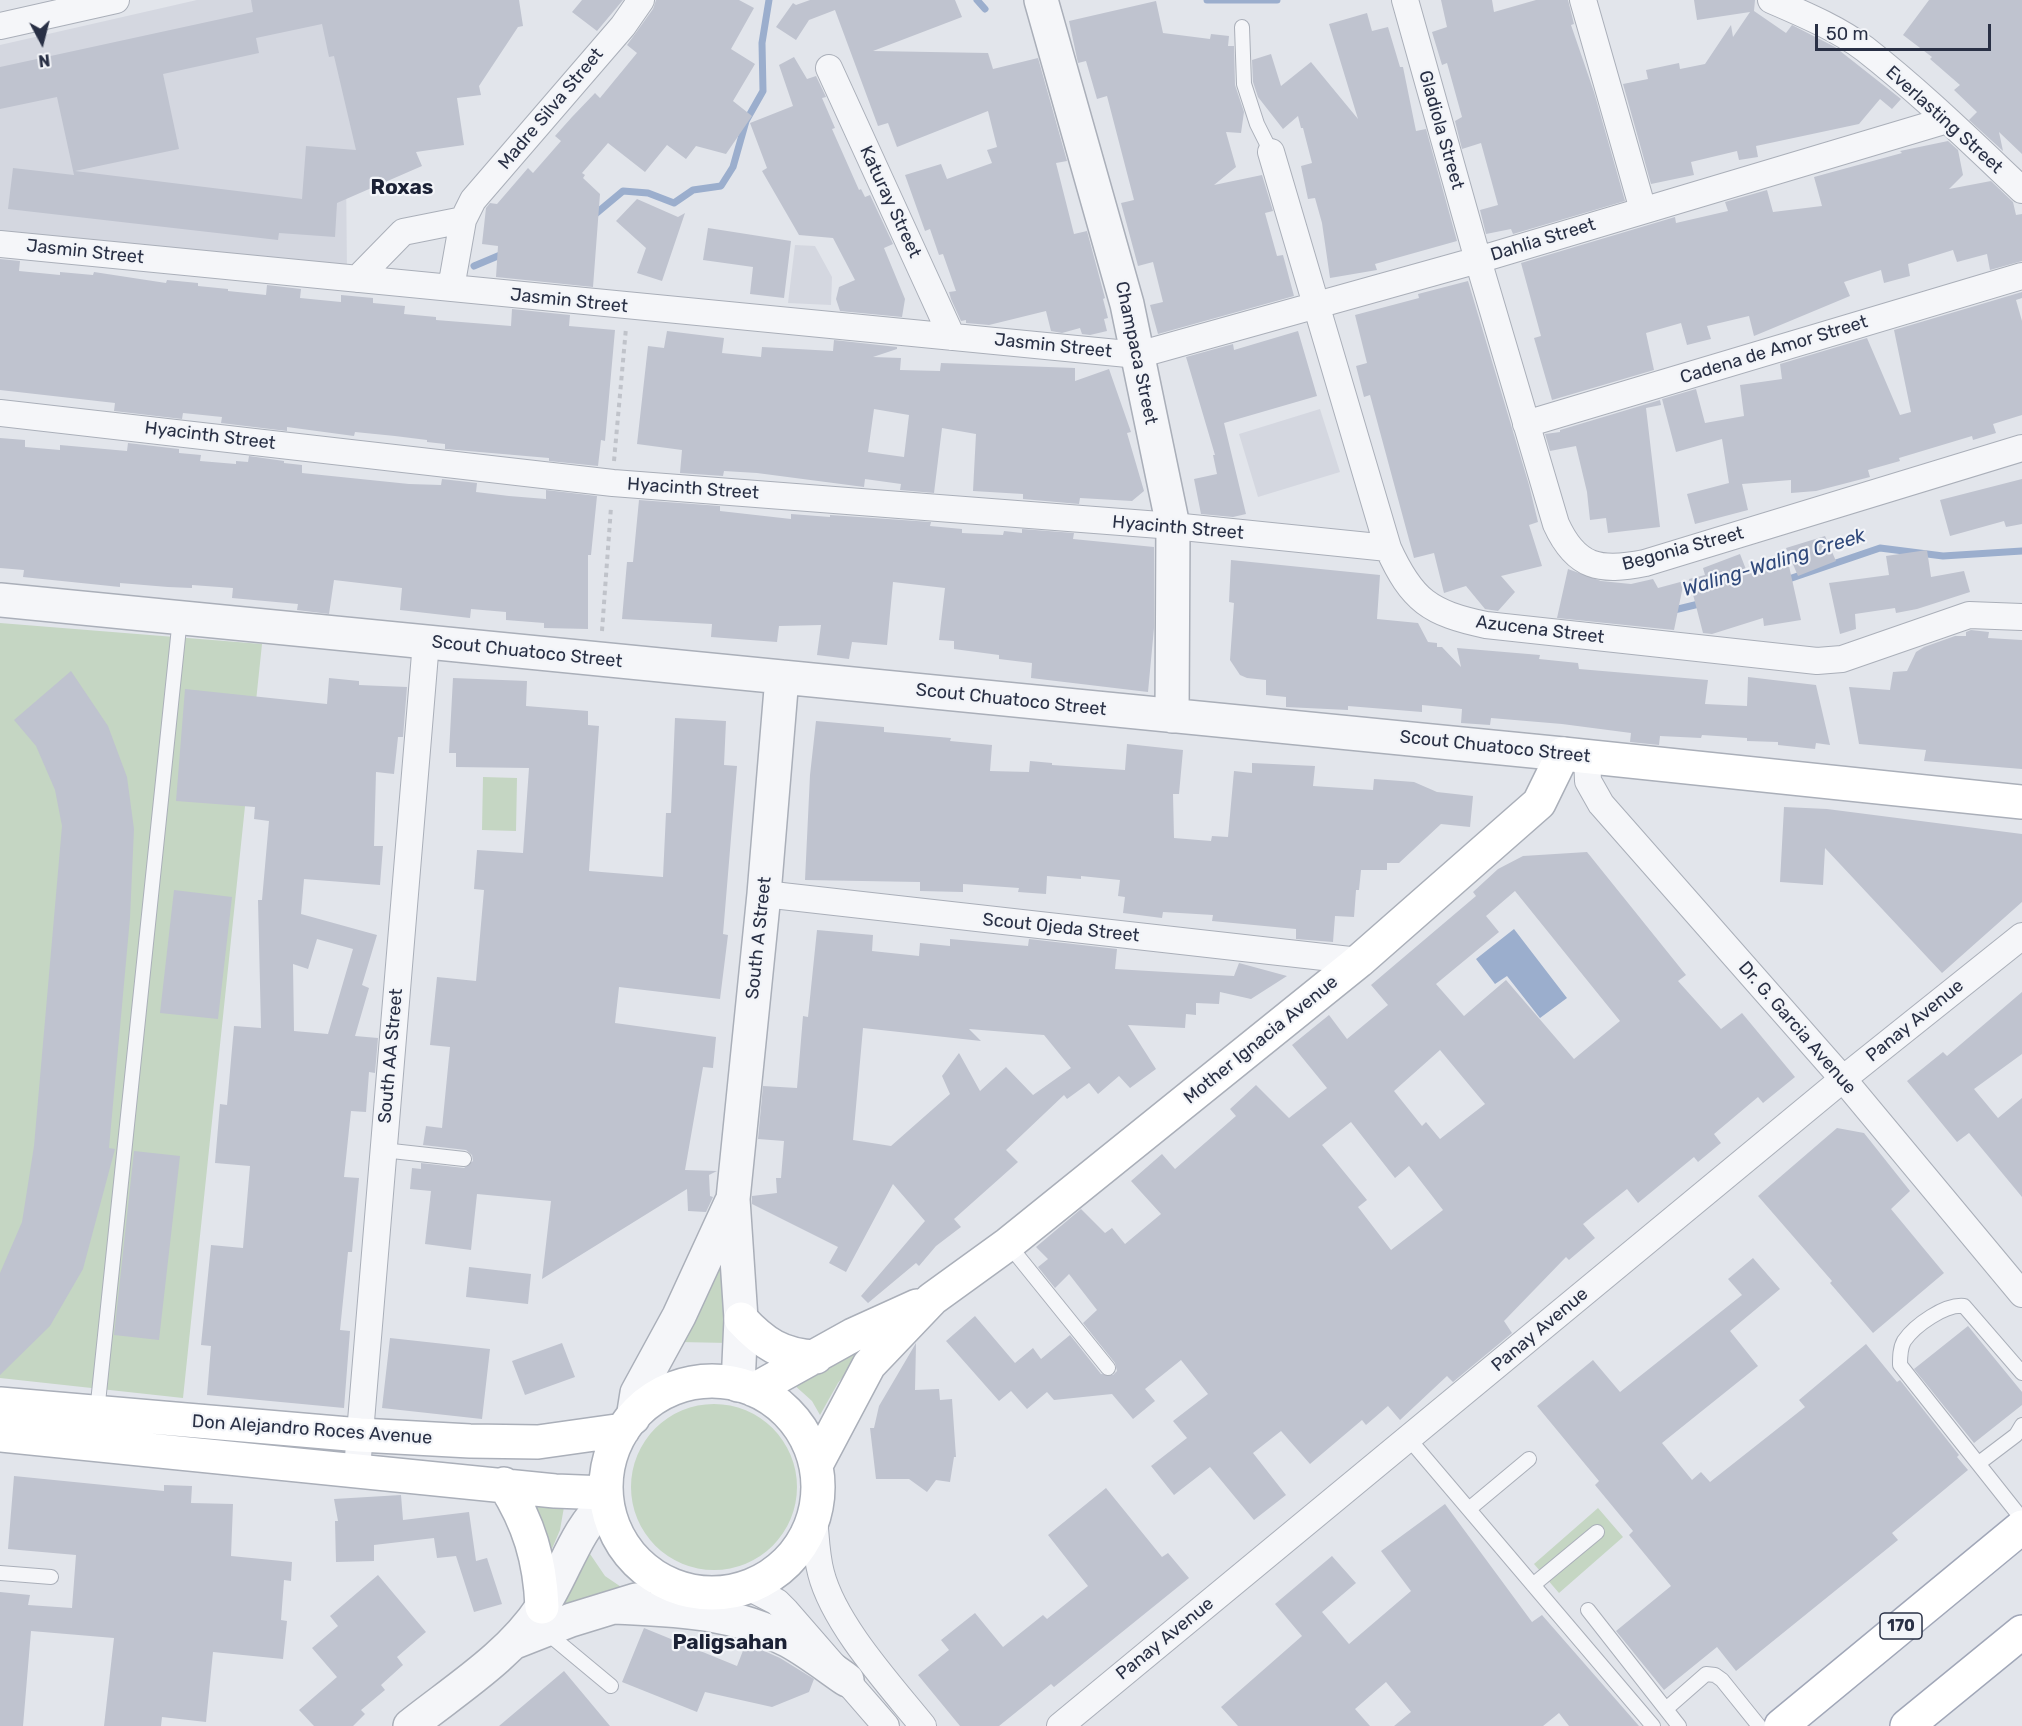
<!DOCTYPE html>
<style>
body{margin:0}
#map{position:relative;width:2022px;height:1726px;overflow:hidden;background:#e2e5eb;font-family:Rubik,sans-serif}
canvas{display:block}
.north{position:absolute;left:12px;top:12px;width:60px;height:60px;-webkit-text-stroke:4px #f2f4f8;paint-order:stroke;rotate:173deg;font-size:16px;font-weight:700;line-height:24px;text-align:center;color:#293045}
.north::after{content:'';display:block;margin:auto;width:21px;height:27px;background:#293045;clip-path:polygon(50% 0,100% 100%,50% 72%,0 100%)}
.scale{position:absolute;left:1815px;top:24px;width:176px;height:27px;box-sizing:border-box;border:3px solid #293045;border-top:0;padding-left:8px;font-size:18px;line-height:21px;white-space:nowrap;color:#293045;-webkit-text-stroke:4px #f2f4f8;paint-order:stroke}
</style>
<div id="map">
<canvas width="2022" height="1726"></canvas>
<div class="north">N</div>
<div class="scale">50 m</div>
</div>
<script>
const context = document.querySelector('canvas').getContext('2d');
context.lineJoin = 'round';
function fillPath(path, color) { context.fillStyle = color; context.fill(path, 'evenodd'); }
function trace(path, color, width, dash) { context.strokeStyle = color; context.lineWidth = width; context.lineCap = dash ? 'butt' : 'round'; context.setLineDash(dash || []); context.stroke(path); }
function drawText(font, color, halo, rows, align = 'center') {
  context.font = font + ' Rubik,sans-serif'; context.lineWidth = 4.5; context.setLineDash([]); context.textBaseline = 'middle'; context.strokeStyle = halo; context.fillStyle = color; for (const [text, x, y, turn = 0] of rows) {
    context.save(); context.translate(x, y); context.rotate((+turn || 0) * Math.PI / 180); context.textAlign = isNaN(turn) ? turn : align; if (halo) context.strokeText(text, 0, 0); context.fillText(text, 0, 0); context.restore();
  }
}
const built = new Path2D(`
 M197,0H386L418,146L346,169L347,273L0,239V45Z
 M795,245L815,246L832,277L831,305L788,303Z
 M1320,409L1340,472L1258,497L1239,434Z`);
const green = new Path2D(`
 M0,623L262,644L183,1398L0,1378Z
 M483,777L517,778L516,831L482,830Z
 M732,1237L729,1343L679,1342Z
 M866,1348L838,1383L820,1415L812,1401L792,1383Z
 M631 1487a83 83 0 1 1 166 0a83 83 0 1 1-166 0Z
 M532,1501L564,1507L560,1530L551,1551Z
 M1598,1508L1623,1537L1559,1593L1534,1564Z
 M588,1551L605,1576L630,1593L544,1622L576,1581Z`);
const water = new Path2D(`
 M1514,929L1567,998L1540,1018L1507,976L1495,984L1476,959Z`);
const stream = new Path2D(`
 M977,0L985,9
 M1207,0H1277
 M593,216L623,191L648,193L674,203L693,190L721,186L733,167L746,121L763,91L762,43L769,0
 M474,266L505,253
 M1783,581L1880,548L1943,556L2022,551
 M1670,611L1703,603`);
const building = new Path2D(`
 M251,0H519L523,26L518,27L479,86L481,95L457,98L464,145L416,152L422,166L337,203L335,237L279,233L278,240L8,209L13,168L74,175L57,97L0,109V67L253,12ZM322,24L329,57L334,56L356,150L306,146L302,199L75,171L179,149L163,74L259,53L256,38Z
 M582,0H623L597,31L572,12Z
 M656,0H739L754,8L731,49L755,64L733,101L752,116L726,154L696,146L686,159L667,145L645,172L608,143L582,173L585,175L583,178L600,194L593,287L496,277L498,246L482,244L486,208L490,203L497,204L528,168L533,173L561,141L555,136L572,117L595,93L600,98L637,53L627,45L653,9Z
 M810,0H955L962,17L873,51L988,53L993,69L1038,58L1067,161L1056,163L1074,234L1087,231L1105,298L1103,299L1108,318L1104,319L1107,331L1090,335L1082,334L1080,328L1062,333L1051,331L1046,311L989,325L966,323V320L961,321L951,299L949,292L956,291L943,254L939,255L930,229L925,231L905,175L941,164L947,179L992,163L987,150L997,147L988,111L897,147L888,123L878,126L835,10L809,20L796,40L776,27L793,3L796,5Z
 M1441,0H1492L1494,12L1536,0H1568L1574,24L1571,25L1594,92L1625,201L1513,234L1511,229L1486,234L1480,210L1498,205L1481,143L1462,149L1455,121L1462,117L1447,63L1442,65L1432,32L1447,27Z
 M1694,0H1755L1754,11L1786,33L1792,25L1835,47L1901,99L1892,109L1880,99L1859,124L1756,146L1758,157L1739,160L1737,151L1691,162L1694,175L1651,184L1623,84L1648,79L1646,70L1679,63L1680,69L1705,64L1731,25L1733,37L1750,12L1697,20Z
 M1929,0H2022V154L1999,132L2003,151L1969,120L1977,112L1954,90L1960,85L1930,59L1932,57L1903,35Z
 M1156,1L1163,33L1210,39L1211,34L1229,36L1228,46H1234L1235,85L1244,112L1241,133L1226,132L1236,167L1214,185L1262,175L1273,211L1265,213L1277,256L1283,255L1294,296L1158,334L1150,305L1163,302L1153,262L1138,266L1121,203L1134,200L1107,96L1097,99L1086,61L1078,63L1069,21Z
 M1367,13L1372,31L1388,27L1400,67H1403L1416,131L1426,129L1457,241L1375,264L1377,270L1330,278L1322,223L1315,198L1308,199L1301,166L1312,163L1303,128H1301L1298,116L1283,129L1258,97L1253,82L1252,60L1271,54L1281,86L1311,62L1358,119L1329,24Z
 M794,57L807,79L816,76L826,97L822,98L835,128L832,129L859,190L861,189L865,197L870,195L893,244L884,248L905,299L902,317L840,311L836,299L839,287L855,280L833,238L799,235L762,171L767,168L750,123L793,106L779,65Z
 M1948,141L1958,150L1963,175L1949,189L1991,181L2013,202L2016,215L2022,214V261L1990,270L1987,254L1957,262L1953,250L1908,264L1910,276L1884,283L1881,270L1844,282L1850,296L1754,336L1749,316L1707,326L1711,339L1687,345L1681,323L1646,333L1654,370L1552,400L1534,338L1541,336L1521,263L1675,217L1676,223L1728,211L1725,202L1767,190L1773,212L1822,206L1814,177L1902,153L1900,151Z
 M637,199L678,217L685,213L662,281L637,273L646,248L616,221Z
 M708,228L791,241L784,298L750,294L753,267L703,260Z
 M0,259L20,261L19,271L60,275V272L93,275L94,272L166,283L167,280L198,283V286L228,289V291L266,295L267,285L301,289L300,298L341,302V295L373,298V303L405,306L404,314L436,317V320L511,326L512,309L570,315L569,326L615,330L605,441L601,440L598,466L549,461V458L445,449V444L427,442V440L395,436L355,432L354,436L287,427V431L221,423L222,417L183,413L182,419L114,411L115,403L0,390Z
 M1468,281L1529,485L1538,522L1529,525L1542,566L1501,576L1515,592L1498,611L1485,609L1466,586L1444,593L1434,553L1414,558L1370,395L1364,397L1356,366L1367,363L1355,315L1419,298L1418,294Z
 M2022,292V298L2016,300L2022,321V415L1993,424L1996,433L1973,440L1972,436L1899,458L1900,461L1868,470L1870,477L1816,491L1791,493V480L1742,484L1748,510L1695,524L1687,494L1729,483L1722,439L1676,452L1662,399L1696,389L1705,423L1744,416L1740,385L1782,379L1780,364L1867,338L1900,415L1911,412L1894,330Z
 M667,331L724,338L722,353L761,357L762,347L833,351L834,340L897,347V349L873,357L901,358L900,370L940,371L941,363L1075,368V381L1109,369L1131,432L1127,433L1144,491L1132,501L1080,498L1079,504L1023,499V494L973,491L976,434L942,428L934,493L900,490L901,484L865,479L864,487L757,473L724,471L723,476L680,473L682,450L637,444L648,346L664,348ZM874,409L909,415L904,457L868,452Z
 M1298,331L1317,396L1224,423L1246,514L1233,517L1201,514L1194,479L1217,474L1213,455H1215L1186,357L1233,344L1234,350Z
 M1660,400L1661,405L1646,408L1660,527L1608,533L1606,518L1590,520L1587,492L1576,446L1550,451L1545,434L1560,432V430Z
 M0,438L25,440V447L60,450V445L127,451L128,443L179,449V453L201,455L200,461L236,464V461L248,462L249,456L284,461V463L302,465V473L409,484L441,485L442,479L477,483L476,492L509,496L546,499V490L597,496L591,555H588V629L544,628V623L506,620V612L471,609L470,618L400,610L402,588L334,580L329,614L297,610L298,604L232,598L233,588L192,585V588L168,587L120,583V587L23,577L24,570L0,568Z
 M2022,479V524L2006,527L2004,521L1950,536L1940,500Z
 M639,500L720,506V511L791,519V514L830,517V515L931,522L930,526L962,529V533L1003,535L1004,531L1022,533V529L1074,533L1073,539L1154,547V628L1148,692L1031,678L1032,663L999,659V655L954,649V641L939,640L945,588L893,582L887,645L852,642L849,659L817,655L821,625L779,626L777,642L711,637L712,624L622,619L627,562H633Z
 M1825,536L1836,561L1798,576L1786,548Z
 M1927,550L1931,577L1964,571L1970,592L1917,609L1896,613L1895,608L1855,614L1856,629L1840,634L1829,583L1889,575L1886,556Z
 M1740,554L1747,572L1789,566L1801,620L1764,626L1763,618L1712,634L1703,633L1689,579L1705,575L1703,568Z
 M1231,560L1380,575L1377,619L1418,623L1428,642L1437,643V647H1442L1461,667L1457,648L1540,655L1539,659L1578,663L1579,669L1708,680L1705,704L1747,706L1748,677L1816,685L1830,745L1816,743L1815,749L1778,745V742L1747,741V738L1702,735L1701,738L1660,736L1659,745L1630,742L1631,733L1562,724L1491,718L1490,725L1461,723L1462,709L1422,705V712L1348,706V710L1286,707V697L1266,695V680L1247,678L1240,675L1230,660L1234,603L1229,602Z
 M1568,569L1601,581L1631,584L1653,579L1658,588L1684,581L1674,630L1557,618Z
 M1971,630L1989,632L1988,638L2022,640V769L1924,761L1926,750L1859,744L1849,687L1890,690L1893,672L1907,671L1916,652L1924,647L1955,636H1966V632Z
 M71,671L108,726L127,777L134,829L130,918L109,1148L115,1149L83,1269L50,1326L0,1375V1273L22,1222L34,1146L62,826L55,790L36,746L14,720Z
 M329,678L359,681V685L407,687L403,737H398L394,774L376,772L374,846H383L380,885L304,879L301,914L377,935L362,985L369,988L355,1036L378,1038L375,1073L369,1072L366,1112L351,1111L344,1177L359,1178L352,1252H348L340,1330L350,1331L344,1408L207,1395L211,1346L201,1345L211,1245L243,1248L250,1166L215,1163L220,1104L227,1105L234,1026L261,1028L258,900H262L269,821L254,819L255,807L176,801L185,689L327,704ZM317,939L353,949L328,1034L294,1031L293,964L308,969Z
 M453,678L527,681L526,706L588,711V725L599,726L589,871L663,877L666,813H671L675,718L726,721L724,765L737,766L723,934L728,935L720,999L619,987L615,1023L716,1037L713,1068L703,1067L685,1170L717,1171L709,1175L710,1196L713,1197L706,1212L688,1211L687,1189L542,1279L551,1201L477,1194L471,1250L425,1244L431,1191L410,1189L412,1168L421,1169V1163L464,1168L473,1161L472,1155L466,1150L423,1145L426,1126L442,1128L450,1047L430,1045L437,977L476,981L484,890L474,889L477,850L523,853L529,768L456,767V753H449Z
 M816,721L884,727V732L951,738L950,741L992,745L990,771L1029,772L1030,761L1052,763V765L1125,770L1127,744L1183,750L1179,794H1173L1174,838L1211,841L1212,836L1228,837L1234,771L1252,773V763L1315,766L1313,786L1373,790L1374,779L1414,782L1437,792L1473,796L1470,827L1441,824L1399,863H1387V870H1361L1359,890H1356L1354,917L1335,916L1333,942L1296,939V929L1212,921L1213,915L1163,912L1162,918L1123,913L1125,897L1118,896L1120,880L1081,876V879L1047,876L1046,894L1018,892L1019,888L963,884V892L920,891V882L805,880L810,775Z
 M1784,807L1827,809L2022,834V902L1942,973L1825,848L1823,885L1780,882Z
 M1587,852L1686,975L1678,981L1721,1029L1742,1013L1795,1077L1763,1103L1758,1097L1714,1134L1721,1143L1698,1162L1694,1157L1638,1203L1627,1189L1583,1224L1595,1238L1569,1260L1566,1257L1504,1321L1512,1333L1453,1382L1447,1376L1400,1420L1388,1406L1366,1425L1362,1420L1310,1464L1281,1431L1253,1453L1286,1495L1254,1520L1210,1467L1174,1495L1151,1466L1187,1438L1173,1421L1208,1394L1181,1360L1145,1389L1155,1401L1133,1419L1112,1394L1054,1400L1047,1392L1027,1409L1011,1391L999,1401L946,1341L975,1316L1015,1363L1033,1348L1041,1359L1070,1335L1101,1374L1113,1375L1117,1371L1115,1363L1083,1323L1097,1310L1069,1274L1055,1288L1038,1267L1048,1259L1036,1247L1081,1209L1105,1233L1112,1228L1125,1244L1161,1214L1131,1181L1162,1154L1175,1169L1236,1116L1230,1109L1256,1085L1289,1118L1327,1088L1292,1045L1329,1015L1347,1039L1388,1005L1371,985L1476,896L1473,892L1498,869L1523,856ZM1515,891L1620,1021L1574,1059L1506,980L1464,1016L1436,984L1499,932L1486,916ZM1440,1050L1485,1104L1440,1139L1426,1122L1422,1126L1394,1091ZM1351,1122L1395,1178L1409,1166L1443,1210L1391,1250L1358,1207L1367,1200L1322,1145Z
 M174,890L232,897L218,1019L160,1013Z
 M817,930L873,935L872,951L919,956L920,943L950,946V939L1028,946L1029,939L1117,949L1115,969L1234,976L1239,963L1287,976L1251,999L1220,992L1219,1004L1196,1003V1015L1186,1014L1185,1028L1128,1025L1156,1069L1130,1088L1119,1076L1098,1094L1089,1083L1067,1099L1064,1095L1006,1150L1018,1162L954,1219L961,1227L936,1246L919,1266L916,1263L868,1303L861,1296L925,1221L893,1184L846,1272L829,1263L838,1247L752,1204V1196L777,1193L776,1178H781L784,1141L758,1139L763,1086L797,1088L803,1016L808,1017ZM863,1028L981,1041L969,1029L1044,1035L1071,1068L1033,1095L1006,1067L980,1091L959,1053L942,1076L950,1094L891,1146L853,1140Z
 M2022,992V1054L1974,1089L1998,1118L2022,1098V1197L1969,1133L1957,1142L1907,1081L1943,1052L1947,1056Z
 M1837,1128L1864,1133L1910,1191L1891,1209L1944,1273L1873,1333L1830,1283L1832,1281L1758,1196Z
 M134,1151L180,1156L159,1340L114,1335Z
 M1753,1258L1780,1289L1730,1331L1758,1366L1662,1443L1692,1480L1701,1472L1710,1482L1805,1407L1799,1400L1866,1344L1897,1382L1900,1380L1959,1455L1957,1457L1968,1470L1892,1533L1898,1540L1736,1671L1717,1647L1664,1690L1616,1631L1671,1586L1629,1535L1633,1531L1595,1485L1599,1481L1537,1406L1593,1360L1620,1392L1742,1295L1728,1279Z
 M469,1267L531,1274L528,1304L466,1297Z
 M1968,1326L2022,1392V1405L1974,1443L1914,1369Z
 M390,1338L490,1349L482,1419L382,1408Z
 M562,1343L575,1377L525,1395L512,1361Z
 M916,1343L915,1390L939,1389L940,1400L952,1399L956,1457H954L950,1482L936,1480L927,1492L909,1479H876L870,1428H874L879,1406Z
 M14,1476L164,1491V1485L192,1486L191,1503L233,1504L231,1556L292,1562L291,1581L284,1580L281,1620L287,1621L283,1659L213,1652L206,1722L162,1717L161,1726H104L114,1638L31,1631L23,1726H0V1592L30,1595L28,1605L72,1608L76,1555L8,1549Z
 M1106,1488L1162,1557L1168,1553L1189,1578L1054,1687L1051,1684L999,1726H960L918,1675L949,1650L941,1640L975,1613L1003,1647L1043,1615L1047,1619L1088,1586L1048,1535Z
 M401,1495L403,1520L469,1512L476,1561L487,1558L502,1604L474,1612L456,1556L437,1558L434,1538L374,1545V1561L336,1562L335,1521H338L334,1499Z
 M1445,1504L1532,1622L1542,1615L1639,1726H1569L1559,1713L1543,1726H1394L1411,1712L1386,1682L1355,1709L1370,1726H1238L1221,1707L1302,1636L1275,1604L1332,1556L1356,1583L1322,1612L1349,1644L1411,1591L1381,1551Z
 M378,1575L426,1632L397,1657L403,1665L381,1685L385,1690L361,1710L365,1714L353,1726H314L299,1710L337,1677L312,1648L338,1626L330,1616Z
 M644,1628L737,1666L746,1643L780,1658L814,1679L809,1692L772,1707L705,1692L697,1712L622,1682Z
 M564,1671L610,1726H499Z`);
const path = new Path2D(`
 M614,461L626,328
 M602,631L611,507`);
const service = new Path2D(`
 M1242,27L1244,84L1257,124L1271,152
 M383,1150L464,1159
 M1008,1244L1108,1368
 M2022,1373L1964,1306C1945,1304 1915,1325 1904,1341C1900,1348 1900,1357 1900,1365L2022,1519
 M97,1412L180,618
 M1409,1439L1653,1726
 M1979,1463L2016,1435L2022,1425
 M1469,1509L1529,1459
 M0,1573L51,1577
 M1533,1585L1597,1532
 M1588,1610L1679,1726
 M546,1632L611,1686
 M1666,1709L1706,1674L1715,1675L1722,1680L1759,1726`);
const minor = new Path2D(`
 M1405,0L1478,260L1556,524C1576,568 1600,572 1645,563L2022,448
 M1583,0L1643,210
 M1771,0C1803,14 1837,28 1865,49C1920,92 1971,142 2022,190
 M0,26L116,0
 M829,68L952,337
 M1271,152L1388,548C1412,601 1430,613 1486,625L1817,661L1842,659L1969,615L2022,617
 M0,244L1138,355L1478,260L1947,120
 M357,279L403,232L463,220
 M451,288L463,220L473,200L623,26L641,0
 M0,413L613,483L1173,526L1388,548
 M1526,424L2022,276
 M1587,756L1588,781L1601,804L1843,1079L2022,1294
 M764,894L1359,961
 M357,1469L426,642
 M814,1517C816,1536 816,1555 821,1573C834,1624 889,1684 923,1726
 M748,1587L777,1602L786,1611L886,1726
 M1060,1726L1843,1079L2022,936`);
const tertiary = new Path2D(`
 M1041,0L1127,304L1173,526L1172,716
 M0,600L1563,754
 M738,1385L741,1319L733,1199L764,894L782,677
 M633,1418L637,1393L679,1316L731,1203
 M615,1607C676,1610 734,1611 789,1641C809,1652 828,1667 847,1680
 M515,1642L571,1620L636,1600
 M410,1726C455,1690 510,1656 542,1607C564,1574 576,1528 606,1503`);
const secondary = new Path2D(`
 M741,1319C763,1343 782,1356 816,1357
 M606 1487a106 106 0 1 1 212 0a106 106 0 1 1-212 0Z
 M754,1390L853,1335L917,1306
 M0,1404L360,1435L470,1441L538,1442L623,1430
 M0,1435L555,1491L606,1493
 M816,1465L869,1365L932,1299L1008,1244L1359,961L1539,803L1563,754L2022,802
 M504,1484C529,1523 540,1560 542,1607`);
const primary = new Path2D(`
 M1781,1726L2022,1527
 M1907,1726L2022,1632`);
const shields = [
 [1901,1626,42]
];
const shieldNames = [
 ["170",1901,1626]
];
const streetNames = [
 ["Madre Silva Street",551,109,-50],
 ["Everlasting Street",1944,120,42],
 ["Gladiola Street",1441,130,74],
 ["Katuray Street",890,202,65],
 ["Dahlia Street",1543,240,-17],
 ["Jasmin Street",85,252,6],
 ["Jasmin Street",569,301,6],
 ["Jasmin Street",1053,346,6],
 ["Cadena de Amor Street",1774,350,-17],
 ["Champaca Street",1136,353,78],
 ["Hyacinth Street",210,436,7],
 ["Hyacinth Street",693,489,4],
 ["Hyacinth Street",1178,528,5],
 ["Begonia Street",1683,549,-15],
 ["Azucena Street",1540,630,7],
 ["Scout Chuatoco Street",527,652,6],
 ["Scout Chuatoco Street",1011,700,6],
 ["Scout Chuatoco Street",1495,747,6],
 ["Scout Ojeda Street",1061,928,6],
 ["South A Street",759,938,-84],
 ["Panay Avenue",1915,1021,-39],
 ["Dr. G. Garcia Avenue",1797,1028,49],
 ["Mother Ignacia Avenue",1261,1040,-39],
 ["South AA Street",391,1056,-85],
 ["Panay Avenue",1540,1330,-40],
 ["Don Alejandro Roces Avenue",312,1430,4],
 ["Panay Avenue",1165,1639,-39]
];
const waterNames = [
 ["Waling-Waling Creek",1774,563,-17]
];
const quarterNames = [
 ["Roxas",402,188],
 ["Paligsahan",730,1643]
];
fillPath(built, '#d4d7e0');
fillPath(green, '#c5d6c3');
fillPath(water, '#9baecd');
trace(stream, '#9baecd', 7);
fillPath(building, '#bfc3cf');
trace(service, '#aaafb9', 16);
trace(minor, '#aaafb9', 28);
trace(tertiary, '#aaafb9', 36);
trace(secondary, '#aaafb9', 36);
trace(primary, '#a1a7b8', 36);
trace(path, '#c0c3ca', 4, [4.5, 4.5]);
trace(service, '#f5f6f9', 14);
trace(minor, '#f5f6f9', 26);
trace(tertiary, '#f5f6f9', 33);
trace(secondary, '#fff', 33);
trace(primary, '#fff', 33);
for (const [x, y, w] of shields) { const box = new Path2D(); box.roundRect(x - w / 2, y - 13, w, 26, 4.5); context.fillStyle = '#f2f4f8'; context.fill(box); trace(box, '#293045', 1.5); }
drawText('bold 16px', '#293045', null, shieldNames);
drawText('18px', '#293045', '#f2f4f8', streetNames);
drawText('italic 20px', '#30497b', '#f2f4f8', waterNames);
drawText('bold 21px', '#1b2135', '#f2f4f8', quarterNames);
</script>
